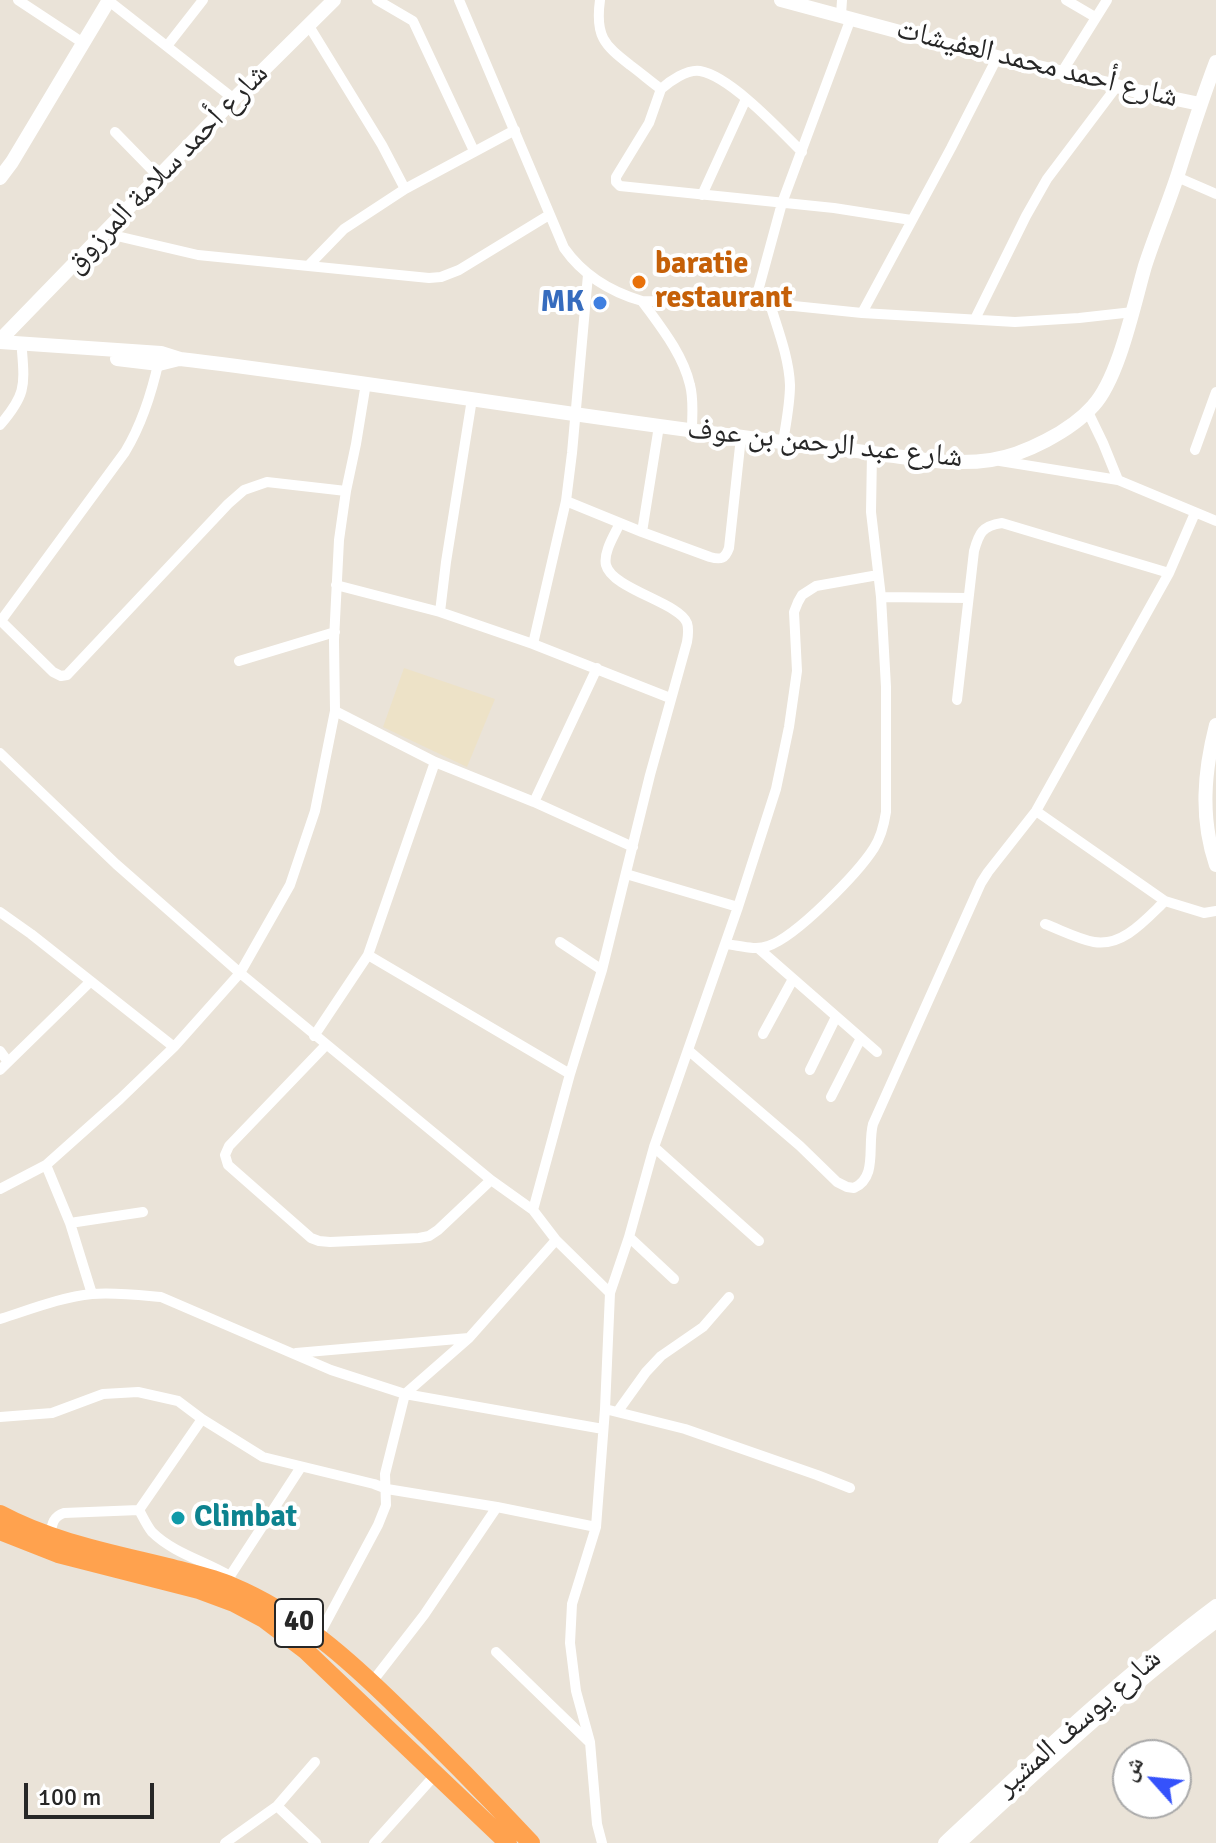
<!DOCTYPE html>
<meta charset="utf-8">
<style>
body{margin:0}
#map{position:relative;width:1216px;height:1843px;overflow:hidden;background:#eae3d8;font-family:Signika,"Noto Naskh Arabic",sans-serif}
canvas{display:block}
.north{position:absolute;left:1112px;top:1739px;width:80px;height:80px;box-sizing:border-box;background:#fff;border:2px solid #a9a9a9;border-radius:50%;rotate:297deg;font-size:22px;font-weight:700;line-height:32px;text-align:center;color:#272727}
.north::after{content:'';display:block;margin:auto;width:28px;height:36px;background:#3552fb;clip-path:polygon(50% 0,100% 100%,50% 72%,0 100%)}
.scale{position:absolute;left:24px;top:1783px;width:130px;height:36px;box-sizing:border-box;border:4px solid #272727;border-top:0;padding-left:10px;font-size:24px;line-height:28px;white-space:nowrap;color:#272727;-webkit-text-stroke:6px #fff;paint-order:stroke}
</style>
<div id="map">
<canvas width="1216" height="1843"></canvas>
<div class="north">ش</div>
<div class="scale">100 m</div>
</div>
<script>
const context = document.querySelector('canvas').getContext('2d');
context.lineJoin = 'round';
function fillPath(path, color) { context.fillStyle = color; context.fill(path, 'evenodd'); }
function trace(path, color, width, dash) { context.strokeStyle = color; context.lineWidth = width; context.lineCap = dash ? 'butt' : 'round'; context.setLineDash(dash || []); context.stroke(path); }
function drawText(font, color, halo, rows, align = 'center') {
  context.font = font + ' Signika,"Noto Naskh Arabic",sans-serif'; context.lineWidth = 8; context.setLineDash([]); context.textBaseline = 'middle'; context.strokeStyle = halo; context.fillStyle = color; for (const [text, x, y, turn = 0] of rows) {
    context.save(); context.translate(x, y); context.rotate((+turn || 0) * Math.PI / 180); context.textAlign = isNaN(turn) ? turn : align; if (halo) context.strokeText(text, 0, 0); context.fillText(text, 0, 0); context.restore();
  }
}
const education = new Path2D(`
 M404,668L495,699L467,767L383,727Z`);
const street = new Path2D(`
 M18,0L77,39
 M377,0L413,21L474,151
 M459,0L564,248C583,275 611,292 642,301L755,302L862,313L1015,322L1079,318L1133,312
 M600,0C595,36 604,45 630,65C641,73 651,82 661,89C670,81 687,69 700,71C730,76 780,130 802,152
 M1066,0L1095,17
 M109,1L234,99
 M841,15L842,0
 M309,26L382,145L405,189
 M167,46L203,0
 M1062,72L1107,0
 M661,89L649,123L616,177V182L620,186L834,208L911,220
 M115,132L158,176
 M1177,177L1216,194
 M702,195L746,99
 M104,233L198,255L429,278L441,277L459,270L549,215
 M309,265L344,229L405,189L515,130
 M642,301C660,326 683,354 690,385C694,400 692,415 692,430
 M755,302L782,203L851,18
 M770,304C778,330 789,358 790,385C790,404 786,423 783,442
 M862,313L951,148L998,56
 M975,319L1026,216L1047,179L1117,86
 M1088,412L1103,443L1118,480
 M0,425C25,396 25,387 22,351
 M1195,450L1216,392
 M1000,461L1118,480L1216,521
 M566,501L642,532L659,426
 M642,532L710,557C721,560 725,559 729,548L741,437
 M336,585L440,612L533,644L670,698
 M881,597L968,598
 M440,612L446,562L472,399
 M0,620L53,672L61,676L67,675L228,504L244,490L267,482L346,491
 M0,622L125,452C142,424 152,392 159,360
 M533,644L566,501L572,453L588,275
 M239,661L335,632
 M957,700L974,551C979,533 982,526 1002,523L1169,573
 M335,711L435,762L534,802L633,847
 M0,753L116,864L240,973L491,1180L533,1210L556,1240L610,1293
 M534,802L597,668
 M1036,811L1165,901L1204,913L1216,911
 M626,874L738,907
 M0,912L31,934L174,1047
 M1045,924C1061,930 1078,939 1094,942C1123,947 1146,919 1165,901
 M560,942L602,970
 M725,944C738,945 755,951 768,946C796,937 858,873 874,848C881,837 884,825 886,812V687L881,597L871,512L872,453
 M758,948L877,1052
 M368,955L570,1074
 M763,1034L793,979
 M314,1036L368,955L435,762
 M326,1045L229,1146L225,1155L228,1165L311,1238L319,1241L330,1242L419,1238L429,1236L438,1230L491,1180
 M688,1050L800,1146L837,1182L847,1187L854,1188C878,1177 867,1146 873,1124L981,883L988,872L1036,811L1169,573L1195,513
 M0,1051L8,1062
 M0,1070L90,982
 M810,1070L836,1017
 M831,1097L861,1038
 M654,1147L759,1241
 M46,1165L70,1223L92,1294
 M0,1189L46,1165L120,1099L174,1047L240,973L290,885L315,811L335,711L334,640L339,540L346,491L356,444L366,383
 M533,1210L570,1074L602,970L650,775L687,642C688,636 689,629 687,623C680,603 612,589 606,565C603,552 615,534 620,523
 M70,1223L143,1212
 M629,1237L674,1279
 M0,1319C29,1310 61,1297 92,1294C114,1292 139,1295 161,1297L331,1370L405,1394L603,1429
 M296,1353L469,1338
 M605,1409L685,1429L817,1475L850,1488
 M618,1411L646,1372L661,1356L703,1327L729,1297
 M0,1417L52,1413L103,1394L138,1392L178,1401L202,1419L263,1457L374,1484L387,1489L497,1507L596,1527
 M139,1510C143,1517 147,1526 152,1532C173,1553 205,1561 230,1576
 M50,1537C52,1525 52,1517 64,1513L139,1510L202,1419
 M232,1586L230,1576L301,1467
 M318,1637L378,1525L386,1505L385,1474L405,1394L469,1338L556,1240
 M496,1652L588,1741
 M372,1682L424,1615L497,1507
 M277,1806L316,1843
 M225,1843L277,1806L315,1762
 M374,1843L436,1774
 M602,1843L597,1824L590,1742L576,1691L570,1643L572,1604L596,1527L605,1409L610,1293L629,1237L654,1147L738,907L776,789L789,727L797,671L794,612L798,602L802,595L816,586L878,575`);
const secondary = new Path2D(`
 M781,0L952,46L1137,91L1200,104
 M0,178L12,162L109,0
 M0,340L234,99L334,0
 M0,342L161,353L180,359C381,383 581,418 782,442C813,446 843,449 873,453C911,458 952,466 991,460C1024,455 1071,431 1093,406C1119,378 1134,304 1145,266C1155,235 1168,205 1178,174C1190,136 1202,99 1216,62
 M117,359L159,364L179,359
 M1216,725C1204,772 1200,818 1216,865
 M945,1843C1033,1761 1120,1678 1216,1606
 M959,1843C1042,1766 1125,1689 1216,1621`);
const highway = new Path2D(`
 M0,1514C52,1542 111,1553 168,1567C190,1573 212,1577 232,1586C297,1613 349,1660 398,1708C444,1752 488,1797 531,1843
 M0,1531L58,1554L199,1590L234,1603L264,1619L305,1650L508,1843`);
const markers = [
 [639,282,8,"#e8710a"],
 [600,303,8,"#3f7fe0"],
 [178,1518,8,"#0f9aa8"]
];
const shields = [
 [299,1623,48]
];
const shieldNames = [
 ["40",299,1623]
];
const streetNames = [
 ["شارع أحمد محمد العفيشات",1037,64,14],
 ["شارع أحمد سلامة المرزوق",167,169,-46],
 ["شارع عبد الرحمن بن عوف",825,444,6],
 ["شارع يوسف المشير",1079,1723,-41]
];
const foodNames = [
 ["baratie",655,265],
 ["restaurant",655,299]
];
const shopNames = [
 ["MK",584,303]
];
const cultureNames = [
 ["Climbat",194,1518]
];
fillPath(education, '#ede2c7');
trace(street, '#fff', 10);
trace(secondary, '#fff', 14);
trace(highway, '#ffa24e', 18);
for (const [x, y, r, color] of markers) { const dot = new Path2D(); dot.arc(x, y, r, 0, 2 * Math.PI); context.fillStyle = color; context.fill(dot); trace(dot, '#fff', 3); }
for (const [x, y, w] of shields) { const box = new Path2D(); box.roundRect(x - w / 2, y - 24, w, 48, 6); context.fillStyle = '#fff'; context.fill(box); trace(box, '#272727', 2); }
drawText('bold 28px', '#272727', null, shieldNames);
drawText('30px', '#272727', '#fff', streetNames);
drawText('bold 30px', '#c56008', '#fff', foodNames, 'left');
drawText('bold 30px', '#366cbe', '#fff', shopNames, 'right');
drawText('bold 30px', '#0d838f', '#fff', cultureNames, 'left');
</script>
